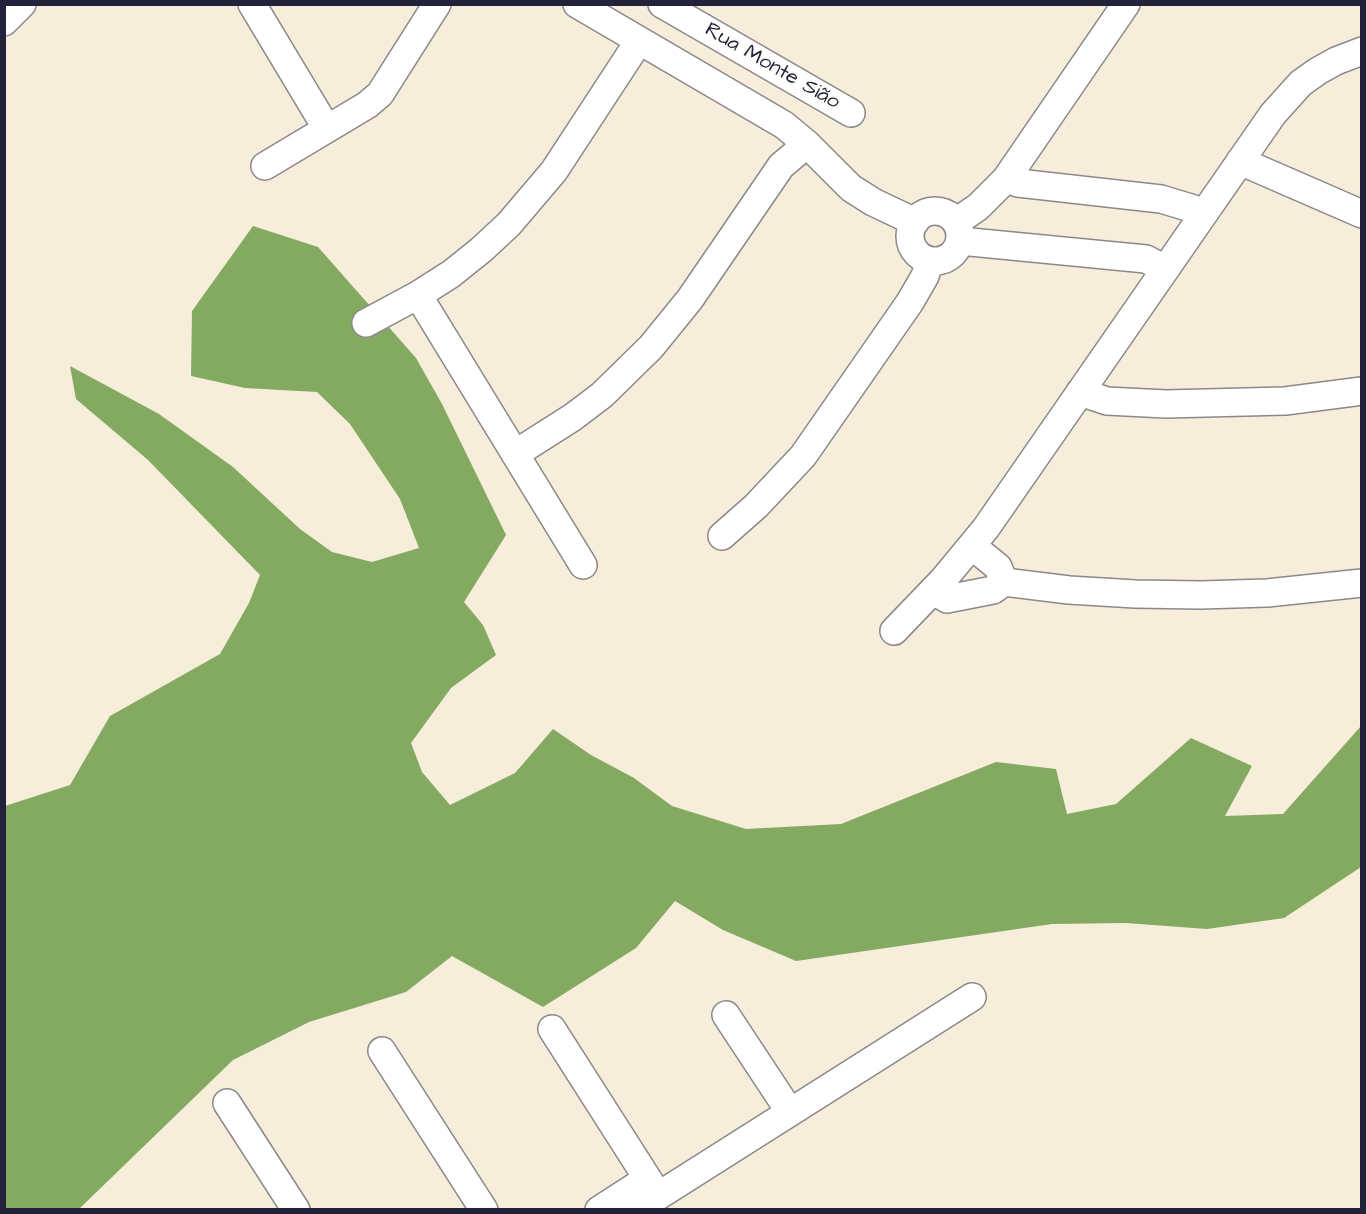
<!DOCTYPE html>
<meta charset="utf-8">
<style>
body{margin:0}
#map{position:relative;width:1366px;height:1214px;overflow:hidden;background:#f6edda;font-family:"Architects Daughter",sans-serif}
canvas{display:block}
.frame{position:absolute;inset:0;border:6px solid #22223b;pointer-events:none}
</style>
<div id="map">
<canvas width="1366" height="1214"></canvas>
<div class="frame"></div>
</div>
<script>
const context = document.querySelector('canvas').getContext('2d');
context.lineJoin = 'round';
function fill(path, color) { context.fillStyle = color; context.fill(path, 'evenodd'); }
const toPath = rows => new Path2D(rows.map(r => 'M' + r).join(''));
function strokePath(path, color, width, dash) { context.strokeStyle = color; context.lineWidth = width; context.lineCap = dash ? 'butt' : 'round'; context.setLineDash(dash || []); context.stroke(path); }
function label(font, color, halo, rows, align = 'center') {
  context.font = font + ' "Architects Daughter",sans-serif'; context.lineWidth = 4.5; context.setLineDash([]); context.textBaseline = 'middle'; context.strokeStyle = halo; context.fillStyle = color; for (const [text, x, y, turn = 0] of rows) {
    context.save(); context.translate(x, y); context.rotate((+turn || 0) * Math.PI / 180); context.textAlign = isNaN(turn) ? turn : align; if (halo) context.strokeText(text, 0, 0); context.fillText(text, 0, 0); context.restore();
  }
}
fill(toPath([
 [253,226,318,247,416,358,442,404,506,535,464,602,483,625,496,655,451,688,411,743,422,772,450,805,515,773,553,729,591,755,634,778,672,806,746,829,841,824,996,762,1056,769,1067,814,1116,804,1191,738,1252,766,1225,816,1283,814,1361,726,1361,867,1284,918,1207,929,1126,923,1052,924,796,961,723,930,675,901,636,948,543,1007,452,956,406,992,309,1022,233,1060,79,1209,5,1210,5,806,70,785,110,716,220,654,249,603,260,575,148,460,76,399,70,366,159,414,233,467,300,529,332,552,372,562,419,548,400,499,350,424,317,392,245,388,191,376,192,311]
]), '#83aa60');
const minor = toPath([
 [252,4,327,129],
 [577,4,784,125,807,144,851,188,873,202,915,222],
 [662,4,851,113],
 [4,22,22,4],
 [1240,161,1362,214],
 [265,166,367,105,380,94,437,4],
 [1006,179,1018,183,1161,199,1204,212],
 '910 236a25 25 0 1 1 50 0a25 25 0 1 1-50 0Z',
 [956,222,978,207,1006,179,1126,4],
 [960,241,1146,259,1165,269],
 [418,295,583,565],
 [366,323,418,295,451,274,481,250,509,224,554,171,639,41],
 [1080,392,1107,401,1166,404,1285,401,1362,391],
 [515,454,573,417,602,395,651,347,690,299,781,166,807,144],
 [722,536,756,506,803,456,910,302,925,276,930,261],
 [1004,582,1069,590,1135,594,1201,595,1267,593,1362,583],
 [934,591,947,599,993,590,1004,582,998,567,972,546],
 [894,631,943,580,986,528,1273,114,1301,83,1318,71,1336,61,1362,51],
 [726,1015,790,1112],
 [552,1029,658,1195],
 [382,1051,484,1210],
 [227,1103,296,1210],
 [599,1210,647,1179],
 [636,1210,972,997]
]);
strokePath(minor, '#8c888a', 30);
strokePath(minor, '#fff', 27);
label('21px', '#22223b', '#fdfcf7', [
 ["Rua Monte Sião",772,67,30]
]);
</script>
